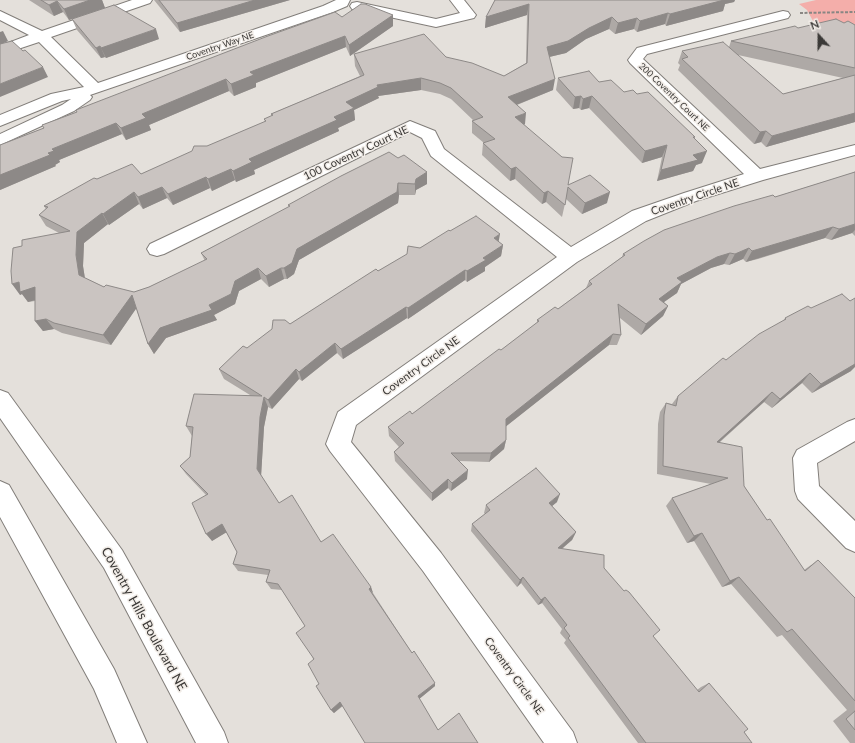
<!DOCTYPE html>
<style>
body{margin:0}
#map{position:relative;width:855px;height:743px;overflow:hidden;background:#e4e0db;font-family:Lato,sans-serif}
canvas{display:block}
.north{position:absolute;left:799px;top:16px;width:40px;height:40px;-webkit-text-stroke:3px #f2ede8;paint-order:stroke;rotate:339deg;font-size:11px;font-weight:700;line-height:16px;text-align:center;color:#3b3937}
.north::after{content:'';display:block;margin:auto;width:14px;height:18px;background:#3b3937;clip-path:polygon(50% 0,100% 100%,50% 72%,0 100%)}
</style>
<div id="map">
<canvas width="855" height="743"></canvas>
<div class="north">N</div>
</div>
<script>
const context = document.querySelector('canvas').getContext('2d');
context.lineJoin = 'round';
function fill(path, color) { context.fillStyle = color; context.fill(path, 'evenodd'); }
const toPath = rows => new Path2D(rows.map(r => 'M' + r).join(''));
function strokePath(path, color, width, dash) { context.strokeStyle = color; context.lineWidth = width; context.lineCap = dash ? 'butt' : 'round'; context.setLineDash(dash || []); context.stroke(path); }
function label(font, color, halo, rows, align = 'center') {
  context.font = font + ' Lato,sans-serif'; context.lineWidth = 3; context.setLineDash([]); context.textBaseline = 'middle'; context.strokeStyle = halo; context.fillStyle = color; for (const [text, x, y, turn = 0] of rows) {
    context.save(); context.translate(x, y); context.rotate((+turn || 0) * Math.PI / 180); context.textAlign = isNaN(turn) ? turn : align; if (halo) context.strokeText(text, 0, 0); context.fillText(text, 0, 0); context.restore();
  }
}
fill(toPath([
 [816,0,855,0,855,35,813,21,807,10,799,4]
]), '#f4aeaa');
const minor = toPath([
 [132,0,152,0,150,3,51,37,98,83,323,6,336,0,350,0,347,6,333,12,90,95,92,97,90,100,74,111,0,145,0,134,62,105,71,99,62,101,0,126,0,115,51,94,84,87,39,42,0,55,0,46,29,35,0,20,0,11,42,31,132,0],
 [450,0,464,0,476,15,474,18,436,27,357,10,352,9,350,6,352,3,357,2,436,19,460,13,450,0],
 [783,11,788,12,790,15,788,18,647,54,643,59,760,169,855,145,855,155,763,180,696,201,646,221,577,262,356,425,351,442,441,553,573,732,577,743,544,743,423,571,330,451,326,444,338,412,557,257,431,156,422,138,410,132,164,254,157,256,150,254,147,249,150,244,410,121,435,131,444,149,571,247,632,211,684,193,744,174,630,63,628,60,637,48,783,11],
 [0,390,8,393,122,550,224,732,228,743,196,743,104,568,0,418,0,390],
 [855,419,855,441,817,463,819,486,855,521,855,552,846,548,798,499,795,491,793,458,797,450,847,422,855,419],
 [0,481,9,485,114,669,147,743,117,743,94,689,0,517,0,481]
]);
strokePath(minor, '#827e7a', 2);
strokePath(toPath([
 [800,13,855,12]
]), '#898683', 2, [3, 1.5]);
fill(minor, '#fff');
fill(toPath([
 [29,0,102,0,105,8,69,20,63,12,54,16],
 [154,0,290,0,180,32],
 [495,0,735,0,734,2,725,4,723,11,666,26,665,24,637,32,634,29,615,34,609,29,586,39,566,53,549,57,553,90,517,105,525,124,524,125,568,185,607,203,582,214,566,199,562,217,546,202,542,204,515,179,510,181,482,155,483,143,484,143,472,133,472,121,474,121,451,99,440,94,421,90,378,96,379,98,354,110,355,120,338,128,339,131,254,170,255,174,236,182,235,180,212,191,210,188,173,205,167,198,143,209,139,204,109,225,108,224,84,243,83,266,85,278,104,287,134,292,149,287,205,261,201,253,289,207,288,205,398,158,427,172,427,184,416,190,415,195,399,195,398,203,299,260,294,274,287,279,284,279,269,287,261,279,239,291,235,304,214,315,217,320,166,338,154,354,148,344,136,308,111,345,62,333,54,329,43,331,35,321,35,301,28,302,22,294,20,295,22,246,59,233,46,226,39,215,46,209,44,206,97,179,141,174,265,122,264,119,272,116,271,114,360,76,355,66,354,54,446,57,504,76,526,63,527,15,485,28,486,17],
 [393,15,393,26,350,56,346,47,256,83,256,87,234,96,229,91,149,125,151,130,126,140,122,134,59,160,60,162,55,165,56,166,0,190,0,145,44,128,42,125,77,112,76,110,342,17],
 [72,19,159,39,106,58,105,57,101,58,77,30],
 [844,23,855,25,855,122,766,147,761,142,754,144,678,70,680,65,678,63,682,51,729,47,731,41,798,28],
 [738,55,843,78,783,94],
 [558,78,599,82,624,92,637,94,695,137,695,139,702,163,696,165,693,171,657,181,662,157,642,163,589,108,581,110,579,108,573,109,556,90],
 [855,172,855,236,852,233,831,240,825,238,758,259,746,262,743,259,729,265,724,264,711,268,681,284,677,293,664,302,668,306,663,316,641,335,620,318,621,335,617,345,609,345,506,426,506,440,504,449,489,462,459,461,467,479,451,491,448,488,432,501,395,461,394,452,399,447,389,436,388,427,412,414,501,350,537,323,537,320,558,309,586,288,589,281,622,257,623,254,775,197],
 [450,231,499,242,503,245,501,256,485,267,485,271,467,282,465,280,408,319,407,318,343,359,337,353,302,381,299,379,272,409,268,407,264,427,261,476,279,503,371,587,373,593,412,653,435,686,419,699,438,730,478,743,343,706,334,713,331,710,319,684,305,626,282,590,271,589,266,582,268,575,238,571,233,564,237,552,226,532,212,541,206,495,186,474,180,466,190,457,192,436,186,426,250,395,224,379,219,369,247,348,290,324,378,271],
 [785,318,851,371,812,393,802,383,772,408,764,402,719,443,744,486,767,520,804,570,818,560,855,598,855,743,850,743,833,721,847,710,782,635,777,637,731,584,722,587,694,541,687,543,666,506,672,498,711,484,657,474,658,424,660,412,666,403,672,404,678,396,783,321],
 [557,502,552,506,576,532,572,540,562,549,604,568,653,636,697,690,701,687,709,683,744,732,752,743,638,743,564,643,566,640,560,633,562,629,542,603,538,605,521,583,517,587,471,531,472,524,485,514,484,513,486,505]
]), '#aea9a6');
fill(toPath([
 [90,0,102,0,105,8,69,20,64,9],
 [255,0,290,0,180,32,177,23],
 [720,0,735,0,734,2,725,4,723,11,666,26,670,14],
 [57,1,63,12,54,16,49,5],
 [529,4,527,15,485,28,486,17],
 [668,13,665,24,637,32,640,21],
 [393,15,393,26,350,56,349,45],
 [612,17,609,29,586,39,566,53,545,58,547,47],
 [637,18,634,29,615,34,618,23],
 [156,29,159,39,106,58,101,48],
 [3,31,8,41,0,45,0,32],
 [345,36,346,47,256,83,256,87,234,96,231,84,250,72],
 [100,46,105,57,101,58,96,48],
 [43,67,48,77,0,97,0,84],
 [421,78,421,90,378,96,379,98,354,110,355,120,338,128,339,131,254,170,255,174,236,182,233,171,249,159,334,117,346,102,377,85],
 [226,79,229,91,149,125,151,130,126,140,121,128,142,114],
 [555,79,553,90,506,109,508,97],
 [581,96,579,108,573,109,575,97],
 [592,96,589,108,581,110,583,99],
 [526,113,525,124,514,129,515,117],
 [855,113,855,122,766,147,772,136],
 [116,123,122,134,59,160,60,162,55,165,56,166,0,190,0,175,52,149],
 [766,131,761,142,754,144,760,132],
 [667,145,662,157,642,163,645,151],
 [707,151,702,163,696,165,693,171,657,181,661,170,693,155],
 [516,167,515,179,510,181,511,169],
 [231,169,235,180,212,191,208,179],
 [427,172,427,184,416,190,415,195,415,184,416,179],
 [206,177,210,188,173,205,168,194],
 [398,183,399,195,398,203,299,260,294,274,287,279,284,268,297,249],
 [162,187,167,198,143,209,138,197],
 [548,191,546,202,542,204,544,193],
 [134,192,139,204,109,225,103,214],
 [610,192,607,203,582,214,585,203],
 [102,213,108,224,84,243,83,266,86,286,79,275,76,255,77,232],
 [855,224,855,230,852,233,831,240,839,229],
 [833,227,825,238,746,262,752,251],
 [500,234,498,245,494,238],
 [503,245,501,256,485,267,485,271,467,282,467,271,483,258],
 [749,248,743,259,729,265,735,254],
 [730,253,724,264,711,268,681,284,677,293,654,309,659,299,677,278,717,257],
 [258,268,261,279,239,291,235,304,214,315,217,320,166,338,154,354,148,344,160,328,209,305,235,281],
 [281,268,284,279,269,287,266,276],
 [465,270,465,280,408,319,408,308],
 [19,282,35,287,43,298,28,302,22,294,20,295,12,284],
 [132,295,138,306,111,345,103,335],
 [668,306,663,316,641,335,646,324],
 [406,307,407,318,343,359,341,349],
 [46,319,54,329,43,331,35,321],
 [613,334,609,345,504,428,506,419],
 [335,343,337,353,302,381,299,372],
 [855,360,855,367,851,371,812,393,821,384],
 [296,369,299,379,272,409,268,400],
 [810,373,802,383,772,408,780,399],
 [772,392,764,402,709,451,717,442],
 [264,397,268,407,264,427,261,477,257,469,260,417],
 [506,440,504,449,489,462,491,453],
 [468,470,467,479,451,491,452,483],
 [448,479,448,488,432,501,432,493],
 [560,494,557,502,546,511,549,503],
 [222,524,227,532,212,541,206,534],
 [576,532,572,540,554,555,558,548],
 [702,533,694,541,687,543,694,536],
 [523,577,521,583,517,587,520,580],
 [739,577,731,584,722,587,730,581],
 [371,587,373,593,369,589],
 [545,597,542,603,538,605,541,600],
 [435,683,435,686,418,700,418,696],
 [340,702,343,705,334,713,331,710]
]), '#8d8987');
const building = toPath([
 [41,0,90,0,64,9,57,1,49,5,41,0],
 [159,0,255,0,177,23,159,0],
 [495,0,724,0,670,14,668,13,640,21,637,18,618,23,612,17,589,28,568,41,547,47,555,79,508,97,526,113,515,117,562,157,573,158,568,185,590,175,610,192,585,203,568,187,565,205,548,191,544,193,516,167,511,169,483,143,495,139,472,121,483,117,451,88,440,83,421,78,377,85,378,87,346,102,354,108,334,117,337,120,249,159,252,162,233,171,231,169,208,179,206,177,168,194,162,187,138,197,134,192,103,214,102,213,77,232,76,255,79,275,104,287,106,285,134,292,149,287,207,259,201,253,290,206,288,205,341,176,389,152,398,158,404,155,427,172,416,179,415,184,398,183,397,192,297,249,292,263,284,268,281,268,266,276,258,268,235,281,231,294,209,305,212,310,160,328,148,344,132,295,103,335,54,323,46,319,35,321,35,287,20,292,19,282,12,284,11,271,13,248,22,246,22,240,70,231,39,215,48,207,44,206,94,178,97,179,132,164,141,174,192,151,194,146,207,146,266,121,264,119,273,115,271,114,364,75,354,54,424,34,446,57,472,63,504,76,527,63,529,4,486,17,495,0],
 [361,4,365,4,393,15,349,45,345,36,250,72,254,75,231,84,226,79,142,114,146,118,121,128,116,123,52,149,54,151,48,153,50,155,0,175,0,145,44,128,42,125,77,112,76,110,268,36,335,12,342,17,361,4],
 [114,5,156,29,101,48,100,46,96,48,72,19,114,5],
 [836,19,844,23,848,21,855,25,855,68,731,41,795,26,798,28,836,19],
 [12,41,23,51,25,50,43,67,0,84,0,44,12,41],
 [723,42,783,94,855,75,855,113,772,136,766,131,760,132,682,59,688,57,682,51,723,42],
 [589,71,599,82,611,80,624,92,633,90,637,94,648,92,695,137,693,137,707,151,693,155,698,160,661,170,667,145,645,151,592,96,583,99,581,96,575,97,558,78,589,71],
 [855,172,855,224,839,229,833,227,752,251,749,248,735,254,730,253,717,257,677,278,682,282,659,299,668,306,646,324,618,304,621,335,613,334,506,419,506,440,491,453,451,453,468,470,452,483,448,479,432,493,394,452,404,443,388,427,410,411,412,414,499,349,501,350,539,321,537,320,555,307,558,309,592,284,589,281,625,255,623,254,644,241,664,230,734,206,773,195,775,197,855,172],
 [476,216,500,234,494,238,503,245,483,258,486,260,467,271,465,270,408,308,406,307,341,349,335,343,299,372,296,369,268,400,264,397,260,417,257,469,279,503,292,495,321,542,333,534,371,587,369,589,412,653,414,651,435,683,418,696,438,730,459,713,478,743,365,743,340,702,331,710,316,686,319,684,308,664,314,659,296,633,305,626,278,584,266,582,270,570,233,564,237,552,222,524,206,534,192,503,208,494,180,466,190,457,193,427,186,426,194,394,262,396,219,369,243,346,247,348,272,329,273,320,285,320,290,324,376,269,378,271,407,254,408,246,420,248,449,230,450,231,476,216],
 [842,294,850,301,855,298,855,364,821,384,810,373,780,399,772,392,717,442,742,447,744,486,767,520,770,519,805,571,818,560,855,598,855,701,792,629,787,632,739,577,730,581,702,533,694,536,672,498,728,478,663,466,664,415,666,403,676,406,678,396,723,358,726,360,759,334,786,319,785,318,808,306,811,308,842,294],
 [536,468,560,494,549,503,576,532,558,548,604,555,604,568,624,591,626,590,629,592,660,630,653,636,699,692,709,683,748,729,744,732,752,743,646,743,568,638,570,636,564,628,567,625,545,597,541,600,523,577,520,580,472,524,490,510,486,505,536,468],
 [855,711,855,730,846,719,855,711]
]);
fill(building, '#cac4c1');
strokePath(building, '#8d8987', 1);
label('9px', '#3b3937', '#f2ede8', [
 ["Coventry Way NE",220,46,-19],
 ["200 Coventry Court NE",674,97,44]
]);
label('11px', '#3b3937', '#f2ede8', [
 ["100 Coventry Court NE",356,153,-25],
 ["Coventry Circle NE",695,197,-19],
 ["Coventry Circle NE",421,366,-36],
 ["Coventry Circle NE",514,676,54]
]);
label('13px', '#3b3937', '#f2ede8', [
 ["Coventry Hills Boulevard NE",144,619,61]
]);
</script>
